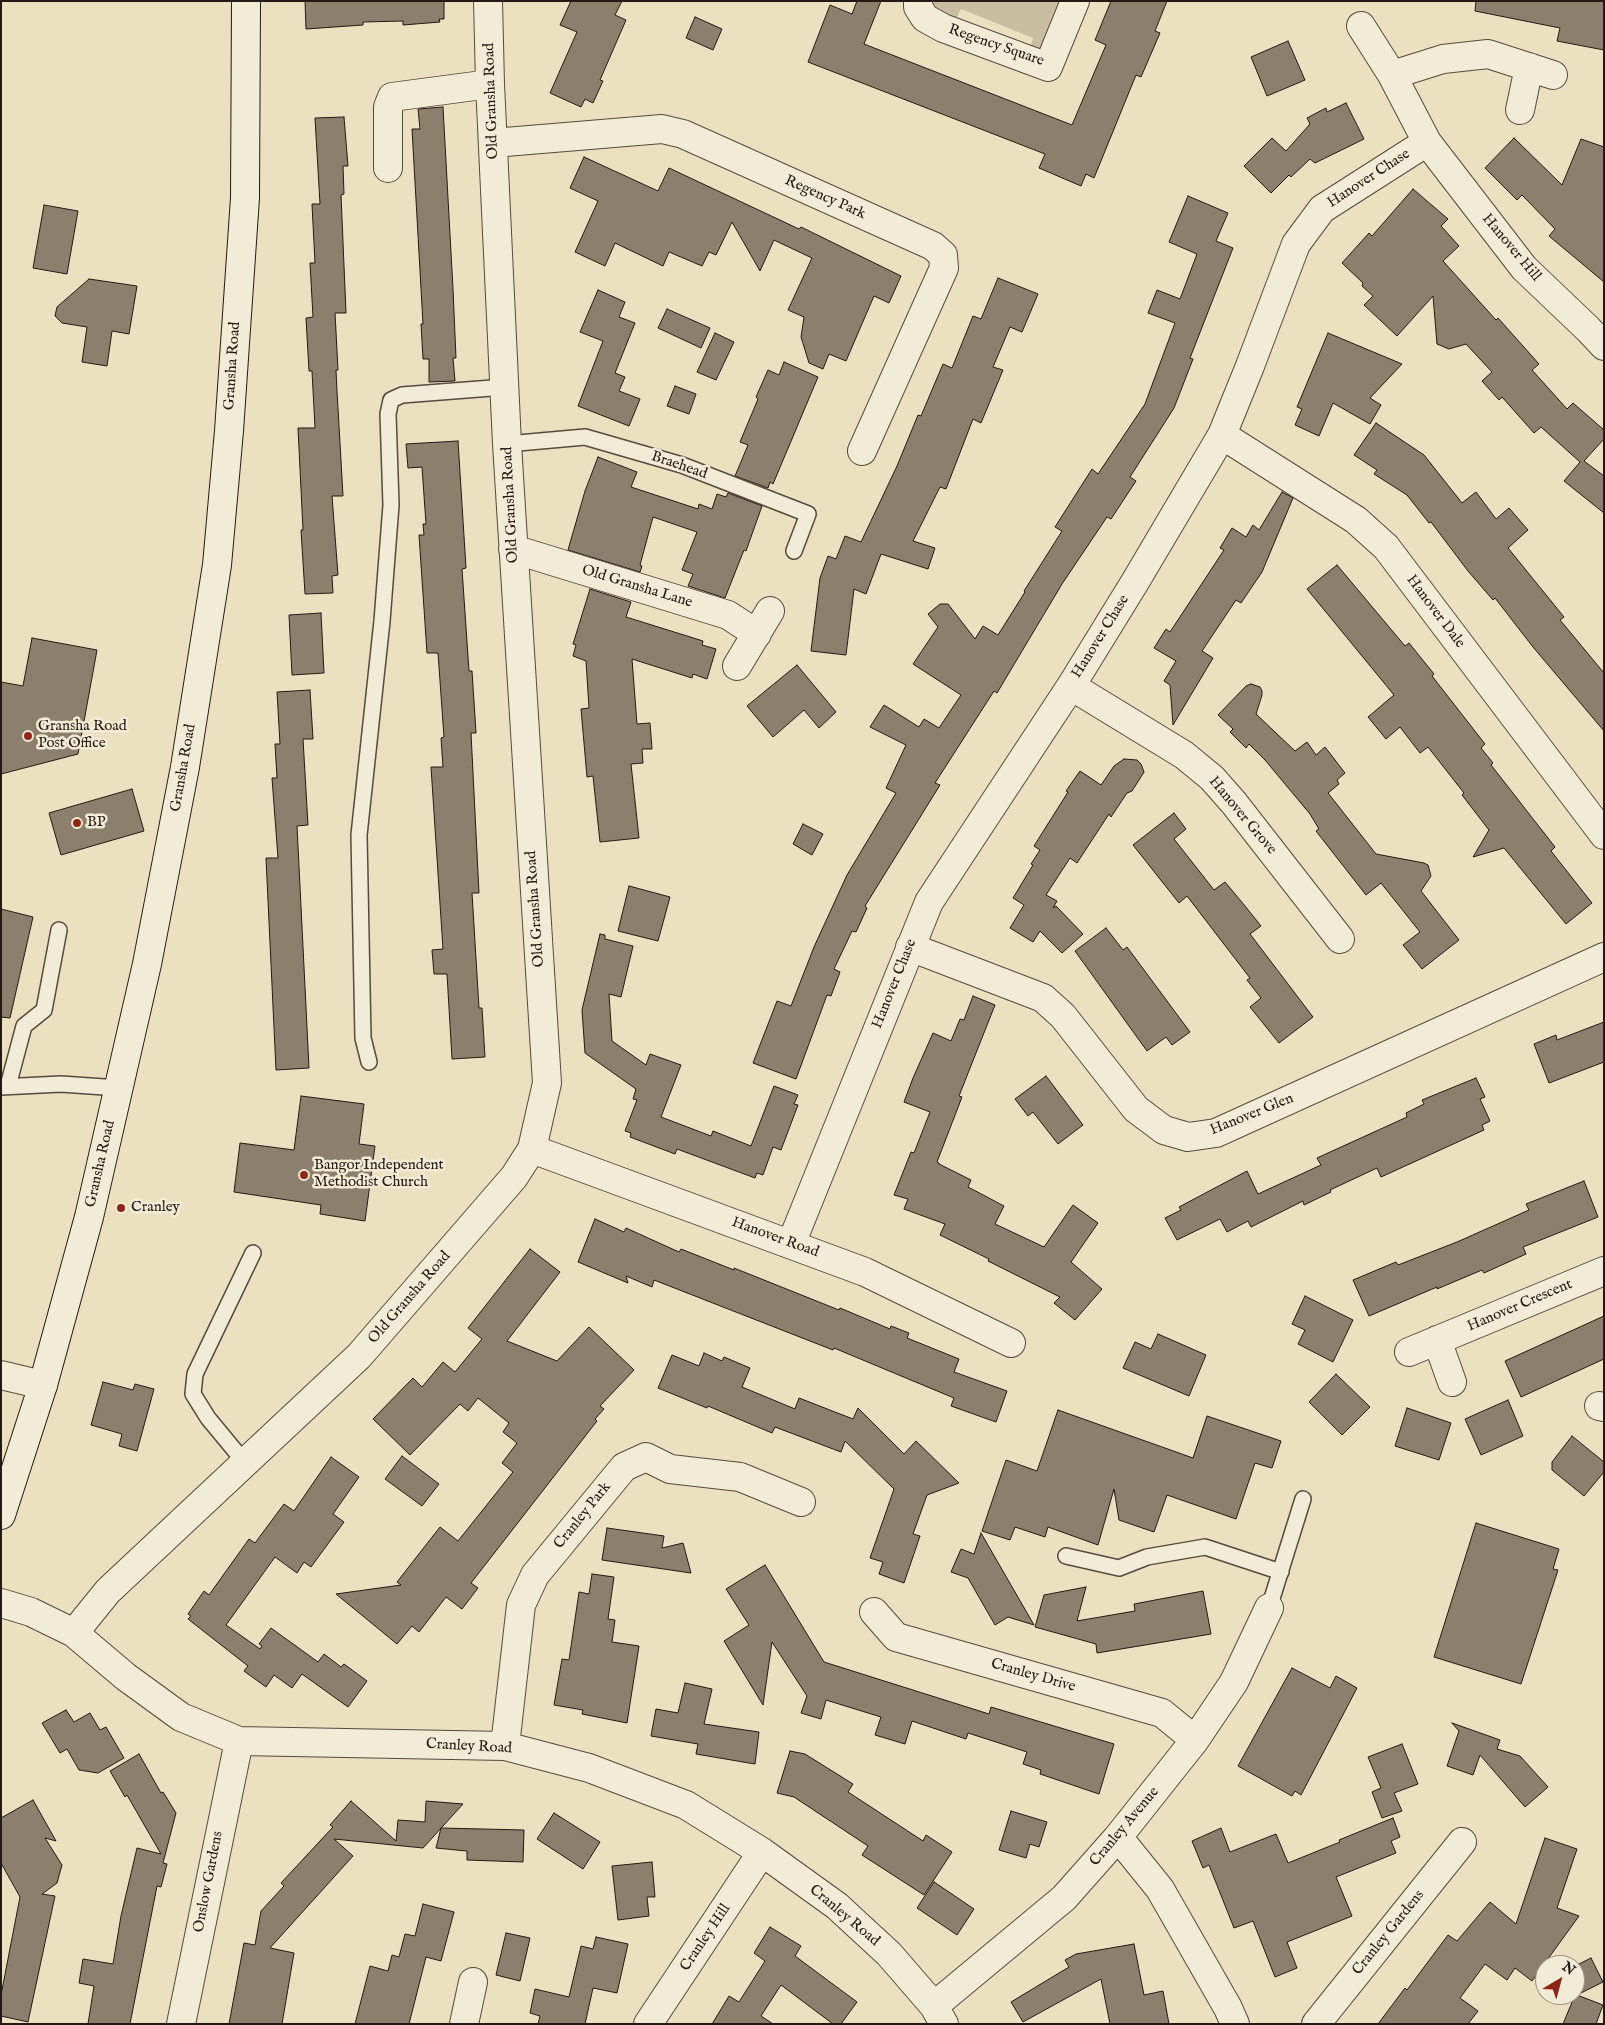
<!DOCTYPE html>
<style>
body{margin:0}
#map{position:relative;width:1605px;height:2025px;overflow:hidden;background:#ebe0bf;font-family:"IM FELL English",serif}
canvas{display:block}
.frame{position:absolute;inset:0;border:2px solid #251913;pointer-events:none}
.north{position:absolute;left:1535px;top:1955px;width:50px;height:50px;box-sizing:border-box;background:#f2ebd5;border:1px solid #a09787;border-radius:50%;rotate:37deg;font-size:14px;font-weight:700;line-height:20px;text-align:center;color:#251913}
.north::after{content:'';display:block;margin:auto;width:18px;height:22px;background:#8f2418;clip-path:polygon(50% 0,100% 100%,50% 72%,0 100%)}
</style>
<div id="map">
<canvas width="1605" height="2025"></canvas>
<div class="frame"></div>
<div class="north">N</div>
</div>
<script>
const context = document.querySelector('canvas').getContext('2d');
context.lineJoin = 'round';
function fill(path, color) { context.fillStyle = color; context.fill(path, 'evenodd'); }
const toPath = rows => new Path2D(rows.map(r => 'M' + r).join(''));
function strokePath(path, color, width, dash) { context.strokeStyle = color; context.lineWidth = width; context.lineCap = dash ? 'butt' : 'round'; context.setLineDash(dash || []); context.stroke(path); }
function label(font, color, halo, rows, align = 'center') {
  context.font = font + ' "IM FELL English",serif'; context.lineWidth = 5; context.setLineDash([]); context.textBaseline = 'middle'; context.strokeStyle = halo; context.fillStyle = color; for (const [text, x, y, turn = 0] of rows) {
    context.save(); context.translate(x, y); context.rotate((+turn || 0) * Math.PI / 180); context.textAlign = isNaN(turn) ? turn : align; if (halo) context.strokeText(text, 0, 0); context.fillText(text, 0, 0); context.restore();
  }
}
fill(toPath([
 [932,1,1061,1,1042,50,1031,46,1033,38,961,9,956,19,937,12,932,5]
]), '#c9bea2');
const building = toPath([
 [305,1,444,1,444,19,439,19,440,22,403,25,403,21,363,22,363,25,306,29,305,1],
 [571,1,622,1,615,15,626,20,600,80,603,81,593,103,585,99,581,107,550,93,577,32,560,25,571,1],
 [857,1,881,1,864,44,1072,125,1106,45,1095,40,1111,1,1167,1,1155,31,1160,33,1141,77,1136,75,1094,178,1086,174,1081,186,1039,168,1045,154,808,62,830,5,852,14,857,1],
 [1476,1,1604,1,1604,50,1557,41,1560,28,1475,11,1476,1],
 [695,17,722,29,713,50,686,38,695,17],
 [1288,41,1305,80,1267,96,1251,57,1288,41],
 [1346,103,1364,139,1315,163,1310,159,1291,177,1289,175,1271,193,1244,166,1272,138,1286,151,1310,124,1307,118,1326,108,1327,112,1346,103],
 [443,107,453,289,456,358,453,358,455,381,429,382,429,359,423,359,421,324,423,324,412,129,420,129,418,109,443,107],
 [344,117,348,166,343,166,344,194,341,195,346,313,335,313,338,370,336,370,337,391,343,496,332,496,338,575,332,576,333,593,305,594,301,530,303,530,298,428,315,428,312,371,309,371,306,318,313,317,310,263,315,263,312,204,320,204,315,118,344,117],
 [1514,138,1562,185,1581,139,1604,147,1604,282,1549,236,1555,229,1522,195,1517,200,1485,168,1514,138],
 [584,157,658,191,669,168,799,229,801,227,901,276,889,303,874,296,846,361,829,354,823,369,809,363,801,337,804,317,788,310,812,258,774,240,760,271,732,222,716,255,709,252,702,266,669,252,663,266,615,243,605,266,575,252,598,201,570,188,584,157],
 [1413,189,1448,219,1441,226,1459,246,1443,261,1496,320,1498,318,1539,364,1532,370,1567,409,1573,403,1604,430,1604,439,1584,461,1604,476,1604,513,1564,481,1580,462,1541,427,1534,433,1502,397,1499,400,1482,381,1492,372,1466,344,1449,349,1437,344,1433,296,1397,336,1364,305,1373,296,1362,286,1363,283,1342,263,1369,233,1372,236,1413,189],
 [1188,196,1228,213,1216,241,1233,248,1190,358,1193,359,1174,408,1130,477,1136,481,1111,519,1107,517,1062,584,997,693,994,691,935,783,940,785,865,906,867,908,856,932,852,931,834,969,840,972,831,996,827,995,796,1079,753,1063,777,1001,791,1006,814,947,847,875,896,793,886,788,906,745,870,727,884,705,919,727,924,719,939,728,961,695,913,664,938,627,928,614,940,604,948,604,975,639,983,626,998,635,1025,592,1024,591,1062,531,1055,527,1092,469,1098,474,1145,404,1175,323,1148,313,1157,290,1180,299,1197,254,1169,242,1188,196],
 [44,205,78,211,67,274,33,268,44,205],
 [998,278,1038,294,1022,332,1010,327,993,367,1003,370,981,423,973,419,946,489,940,487,913,541,935,548,928,569,881,554,866,594,854,589,846,655,811,651,820,578,828,556,836,559,845,536,861,542,897,466,918,415,921,416,943,364,952,368,973,316,981,319,998,278],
 [89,279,137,286,129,334,112,331,107,366,82,362,87,327,62,323,55,316,57,307,89,279],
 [598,290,625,302,619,317,635,323,615,373,625,377,619,391,640,399,629,426,578,406,603,341,580,332,598,290],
 [667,309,710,328,701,348,658,328,667,309],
 [715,333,734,342,716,380,697,372,715,333],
 [1328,333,1402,364,1370,398,1381,405,1370,424,1333,403,1319,436,1295,425,1302,409,1297,407,1328,333],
 [784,362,818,377,773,484,770,482,768,488,735,476,748,445,740,442,758,399,756,397,768,370,779,375,784,362],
 [675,386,696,394,689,414,667,406,675,386],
 [1376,423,1424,455,1462,503,1476,492,1496,519,1509,508,1528,530,1508,548,1564,617,1560,620,1604,673,1604,731,1533,647,1495,598,1493,600,1468,571,1431,522,1429,523,1407,495,1374,474,1377,470,1354,455,1376,423],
 [458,441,466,568,462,569,469,671,472,671,476,733,471,733,479,893,472,893,479,1008,482,1008,485,1057,452,1059,447,974,434,974,432,950,443,949,431,767,443,767,441,738,444,737,438,653,427,653,419,535,424,535,423,524,426,524,422,467,408,468,406,444,458,441],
 [598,457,637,472,631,487,698,509,699,504,712,509,717,494,726,497,728,493,762,506,746,551,744,550,725,598,688,586,693,574,682,570,697,532,653,517,640,565,642,566,640,572,568,550,585,491,598,457],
 [1282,492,1293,498,1262,572,1241,603,1236,600,1202,651,1213,658,1173,725,1170,685,1164,681,1176,661,1154,648,1166,629,1170,632,1224,550,1220,548,1232,528,1246,537,1253,525,1259,530,1282,492],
 [1337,565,1405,646,1409,643,1434,674,1432,676,1485,744,1481,748,1493,763,1491,765,1555,847,1551,851,1592,903,1566,924,1504,848,1473,857,1489,830,1462,795,1464,793,1428,747,1420,753,1400,727,1386,739,1368,717,1394,695,1307,589,1337,565],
 [590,589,631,602,626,617,703,641,702,645,716,649,707,679,693,674,692,678,632,659,637,724,650,723,652,749,642,749,643,763,631,764,639,838,600,842,593,776,587,777,581,709,589,708,586,661,573,656,576,645,573,644,590,589],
 [321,613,324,673,292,675,289,615,321,613],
 [32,638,97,650,78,754,1,774,1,682,23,686,32,638],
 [797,665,836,712,819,728,804,710,773,737,747,706,797,665],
 [1251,684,1260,687,1262,691,1262,695,1256,714,1295,751,1307,742,1316,755,1325,747,1345,773,1337,780,1339,784,1328,793,1376,854,1424,863,1428,865,1431,876,1421,891,1459,940,1422,969,1403,945,1420,932,1381,883,1366,895,1316,831,1319,829,1310,814,1265,760,1249,744,1246,748,1230,732,1233,729,1218,715,1246,686,1251,684],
 [310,690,313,739,303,739,308,825,297,826,309,1068,276,1070,266,858,278,858,272,778,277,778,275,744,280,744,277,692,310,690],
 [1124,759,1137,760,1141,764,1144,772,1132,791,1127,793,1111,817,1109,814,1077,863,1070,858,1046,895,1057,901,1053,908,1056,906,1083,934,1062,953,1040,931,1033,942,1010,928,1024,905,1013,898,1033,865,1031,864,1040,850,1034,846,1068,792,1066,791,1080,771,1101,785,1114,766,1124,759],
 [132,789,144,831,61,855,49,813,132,789],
 [1174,813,1186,829,1174,839,1214,890,1225,882,1245,906,1261,926,1250,934,1313,1017,1279,1043,1250,1007,1261,998,1247,980,1250,978,1187,896,1179,903,1133,845,1174,813],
 [803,824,823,834,812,855,793,844,803,824],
 [629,886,670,897,658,941,618,931,629,886],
 [1,909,33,917,10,1018,1,1017,1,909],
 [1106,928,1123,950,1127,947,1190,1032,1172,1045,1166,1037,1147,1051,1075,951,1106,928],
 [600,934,605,935,605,939,633,946,621,997,609,994,612,1041,646,1065,650,1054,681,1065,661,1117,711,1136,713,1131,751,1146,774,1086,798,1095,794,1104,798,1105,781,1150,773,1147,763,1175,757,1173,755,1178,677,1149,675,1154,630,1137,631,1133,625,1131,637,1100,633,1099,636,1089,585,1053,582,1010,600,934],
 [973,996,995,1005,959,1096,962,1097,937,1162,939,1163,939,1164,971,1180,968,1187,1004,1206,995,1224,1044,1247,1073,1205,1098,1223,1071,1262,1102,1289,1075,1320,1054,1303,1060,1297,988,1261,989,1259,940,1235,945,1224,904,1209,908,1199,894,1195,911,1152,914,1153,930,1112,904,1102,913,1078,933,1033,951,1041,960,1019,964,1020,973,996],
 [1604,1022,1604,1062,1549,1083,1534,1044,1556,1035,1557,1040,1604,1022],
 [1046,1076,1083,1125,1058,1144,1033,1112,1028,1116,1015,1099,1046,1076],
 [1476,1078,1485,1097,1480,1099,1490,1121,1482,1125,1484,1130,1381,1177,1377,1168,1330,1190,1331,1192,1304,1205,1303,1201,1251,1227,1248,1221,1227,1232,1220,1219,1177,1240,1165,1218,1181,1210,1179,1207,1247,1171,1258,1194,1321,1165,1317,1158,1407,1117,1406,1113,1424,1104,1422,1100,1476,1078],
 [301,1096,364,1104,359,1144,375,1146,365,1221,320,1214,321,1205,234,1192,240,1143,294,1150,301,1096],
 [1584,1181,1598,1217,1523,1247,1526,1254,1484,1273,1482,1270,1437,1289,1437,1287,1369,1316,1353,1280,1396,1262,1398,1265,1457,1242,1529,1210,1526,1204,1584,1181],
 [595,1219,624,1232,626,1228,679,1252,681,1249,734,1270,734,1268,839,1310,840,1308,890,1329,891,1326,909,1333,907,1338,959,1359,954,1372,1007,1391,996,1422,951,1406,954,1398,834,1348,833,1350,654,1280,652,1287,626,1276,628,1283,578,1262,595,1219],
 [530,1249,560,1272,507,1341,557,1361,589,1327,634,1370,600,1406,604,1409,595,1419,597,1421,471,1583,478,1588,462,1609,446,1597,419,1632,412,1626,397,1644,336,1594,401,1585,397,1582,440,1527,458,1541,513,1472,502,1463,517,1443,503,1432,509,1423,478,1398,468,1411,460,1404,410,1455,373,1419,413,1378,422,1387,443,1362,455,1372,482,1339,468,1328,530,1249],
 [1305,1296,1353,1320,1333,1362,1298,1344,1305,1330,1292,1324,1305,1296],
 [1604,1316,1604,1359,1521,1397,1505,1361,1604,1316],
 [1158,1334,1206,1355,1189,1396,1123,1368,1135,1342,1151,1349,1158,1334],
 [704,1353,722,1361,724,1357,750,1368,742,1387,795,1409,799,1398,853,1419,858,1408,904,1454,916,1441,959,1483,927,1495,913,1534,920,1536,904,1583,879,1574,883,1562,870,1558,894,1489,845,1441,841,1452,775,1427,772,1433,708,1406,707,1408,658,1388,672,1355,699,1366,704,1353],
 [1336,1374,1370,1407,1342,1435,1309,1402,1336,1374],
 [103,1382,133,1390,135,1384,154,1389,137,1451,119,1446,122,1434,91,1425,103,1382],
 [1508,1400,1523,1436,1481,1455,1465,1419,1508,1400],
 [1407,1408,1451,1423,1439,1460,1395,1446,1407,1408],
 [1058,1410,1193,1458,1207,1416,1281,1441,1272,1468,1255,1463,1236,1519,1167,1495,1154,1532,1119,1520,1114,1489,1098,1545,1048,1527,1045,1537,1015,1527,1010,1540,982,1531,1006,1460,1037,1471,1058,1410],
 [1572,1436,1604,1462,1604,1472,1584,1496,1552,1470,1552,1462,1572,1436],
 [402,1456,439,1484,422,1506,385,1479,402,1456],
 [331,1457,359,1477,333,1514,344,1522,311,1567,304,1562,297,1573,275,1557,226,1625,260,1649,262,1646,259,1644,271,1628,318,1662,324,1654,341,1667,344,1664,367,1681,348,1707,302,1674,292,1688,274,1675,266,1687,244,1671,248,1666,188,1619,191,1616,188,1614,204,1591,209,1595,249,1539,255,1543,284,1504,294,1511,331,1457],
 [1476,1523,1559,1549,1553,1569,1558,1570,1521,1684,1434,1657,1476,1523],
 [607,1528,664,1536,662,1548,683,1543,691,1573,602,1560,607,1528],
 [981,1533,1034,1625,1008,1617,995,1625,968,1578,951,1572,961,1549,974,1554,981,1533],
 [765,1565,824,1662,989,1714,991,1707,1114,1744,1099,1794,1040,1774,1041,1770,1023,1764,1027,1752,968,1733,966,1739,912,1721,905,1744,875,1735,881,1717,826,1700,821,1719,801,1713,807,1696,772,1642,763,1705,724,1641,749,1625,726,1589,765,1565],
 [592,1574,614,1577,608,1619,615,1620,612,1642,639,1646,627,1723,582,1714,583,1710,554,1705,562,1659,569,1660,579,1592,589,1594,592,1574],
 [1086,1587,1077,1621,1135,1611,1134,1604,1203,1591,1211,1634,1097,1653,1096,1644,1035,1627,1044,1595,1086,1587],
 [1292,1668,1330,1688,1336,1676,1357,1688,1301,1795,1295,1791,1292,1796,1238,1766,1292,1668],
 [685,1683,712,1689,704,1724,759,1732,755,1764,696,1754,698,1744,651,1736,656,1709,678,1713,685,1683],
 [66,1710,74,1722,90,1713,100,1730,106,1727,124,1758,98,1773,79,1770,67,1749,60,1753,42,1723,66,1710],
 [1452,1723,1500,1740,1497,1749,1520,1756,1548,1787,1525,1807,1480,1755,1473,1775,1447,1766,1459,1731,1452,1723],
 [1402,1744,1418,1784,1394,1793,1402,1811,1382,1818,1372,1792,1381,1788,1368,1757,1402,1744],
 [790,1751,805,1754,853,1784,848,1792,923,1841,926,1835,952,1852,924,1895,862,1855,868,1846,794,1797,777,1793,790,1751],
 [139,1754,161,1793,163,1792,176,1813,163,1863,167,1864,161,1887,157,1886,130,2024,88,2024,94,1986,79,1983,83,1959,113,1964,121,1916,137,1848,161,1854,127,1795,125,1797,110,1771,139,1754],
 [33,1800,56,1841,45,1838,62,1865,57,1883,42,1894,55,1896,28,2022,1,2016,1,1995,20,1897,1,1863,1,1818,33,1800],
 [351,1801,396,1841,398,1820,425,1822,426,1801,463,1804,423,1848,334,1839,353,1856,270,1948,294,1953,282,2024,229,2024,244,1943,255,1945,261,1911,284,1886,281,1883,333,1827,330,1825,351,1801],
 [1011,1811,1047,1822,1039,1847,1030,1844,1026,1858,999,1850,1011,1811],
 [554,1813,600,1842,583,1869,537,1839,554,1813],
 [1393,1818,1400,1837,1391,1841,1396,1853,1336,1877,1352,1916,1287,1942,1297,1968,1275,1977,1253,1921,1234,1928,1209,1865,1203,1868,1192,1841,1221,1828,1230,1852,1276,1834,1288,1863,1340,1842,1339,1840,1393,1818],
 [441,1828,524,1830,523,1862,467,1860,467,1851,436,1848,441,1828],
 [1545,1838,1577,1849,1557,1908,1579,1916,1532,1981,1515,1968,1507,1980,1485,1964,1460,1998,1478,2011,1468,2024,1378,2024,1405,1988,1407,1990,1448,1935,1457,1941,1490,1902,1516,1924,1545,1838],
 [652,1862,655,1897,647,1897,649,1916,618,1920,612,1866,652,1862],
 [934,1882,974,1909,957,1935,917,1908,934,1882],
 [423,1904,454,1912,441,1961,426,1957,409,2024,355,2024,370,1966,388,1971,392,1955,399,1957,405,1934,415,1936,423,1904],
 [770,1927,801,1946,795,1956,857,2002,841,2024,833,2024,781,1985,761,2016,773,2024,712,2024,729,1996,739,2002,765,1961,754,1953,770,1927],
 [506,1933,530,1938,520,1981,496,1975,506,1933],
 [596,1937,628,1944,617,1993,593,1988,585,2024,538,2024,540,2016,530,2013,535,1989,569,1997,581,1946,593,1949,596,1937],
 [1134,1944,1144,1995,1163,1991,1169,2024,1110,2024,1101,1979,1023,2022,1011,2002,1069,1967,1065,1960,1076,1954,1134,1944],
 [1591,1958,1603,1982,1577,1995,1603,2005,1596,2024,1563,2024,1575,1995,1575,1966,1591,1958]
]);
fill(building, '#8c806c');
strokePath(building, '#251913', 1);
const lane = toPath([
 [507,444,585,437,682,465,808,514,794,551],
 [369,1062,363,1038,359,835,382,621,391,505,388,414,391,400,402,395,505,387],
 [8,1086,24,1026,44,1010,59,930],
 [1,1087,61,1084,119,1088],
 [246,1464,208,1418,193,1394,195,1374,253,1253],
 [1066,1556,1119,1568,1147,1557,1205,1547,1281,1572],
 [1269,1608,1303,1499]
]);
const street = toPath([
 [918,1,918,7,925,18,943,28,1048,67,1075,1],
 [1361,26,1392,75],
 [1553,75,1488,54,1443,59,1392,75,1427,142,1524,268,1588,329,1604,346],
 [1520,110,1529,67],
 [493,143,662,129,683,134,933,246,943,255,944,268,862,451],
 [388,168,388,107,392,97,490,84],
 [1222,435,1356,520,1386,547,1604,835],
 [513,549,728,615,757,634],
 [737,666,770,611],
 [1071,686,1184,755,1212,778,1234,803,1340,939],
 [910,947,1043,998,1063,1016,1136,1109,1164,1130,1188,1137,1216,1133,1604,957],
 [532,1149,865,1272,1011,1343],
 [791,1244,929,902,1071,686,1135,582,1222,435,1250,366,1296,244,1322,209,1427,142],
 [1437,1340,1452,1382],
 [1409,1352,1604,1271],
 [1,1375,43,1385],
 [1599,1406,1604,1407],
 [1,1603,31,1612,74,1633,126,1677,181,1717,239,1741,505,1746,589,1768,686,1805,762,1852,837,1906,889,1954,934,2006,944,2024],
 [874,1612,896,1637,1162,1713,1195,1740],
 [74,1633,108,1591,359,1356,514,1177,532,1149,547,1083,507,444,490,84,488,1],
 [505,1746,521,1605,535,1575,624,1467,646,1457,670,1469,740,1477,801,1502],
 [1118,1837,1160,1889,1228,2008,1235,2024],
 [934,2006,1064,1898,1118,1837,1195,1740,1234,1682,1269,1608],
 [181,2024,239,1741],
 [464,2024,473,1982],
 [648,2024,762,1852],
 [1316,2024,1462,1842]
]);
const secondary = toPath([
 [1,1515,43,1385,89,1217,147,964,185,767,217,565,229,431,245,198,246,1]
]);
strokePath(lane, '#564b3e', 18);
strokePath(street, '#564b3e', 30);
strokePath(secondary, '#251913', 30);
strokePath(lane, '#f2ebd5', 15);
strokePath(street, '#f2ebd5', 28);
strokePath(secondary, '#f2ebd5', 28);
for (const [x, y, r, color] of [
 [28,736,5,"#8f2418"],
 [77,823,5,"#8f2418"],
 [304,1175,5,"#8f2418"],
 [121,1208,5,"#8f2418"]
]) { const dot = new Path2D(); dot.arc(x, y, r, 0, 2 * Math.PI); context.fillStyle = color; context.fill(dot); strokePath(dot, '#f2ebd5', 2); }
label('15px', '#251913', '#f2ebd5', [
 ["Regency Square",996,46,19],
 ["Old Gransha Road",492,101,-92],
 ["Hanover Chase",1369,179,-33],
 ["Regency Park",825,198,24],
 ["Hanover Hill",1511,248,50],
 ["Gransha Road",233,366,-86],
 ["Braehead",679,466,19],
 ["Old Gransha Road",511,505,-93],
 ["Old Gransha Lane",637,587,17],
 ["Hanover Dale",1435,612,53],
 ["Hanover Chase",1101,637,-58],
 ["Gransha Road",184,768,-80],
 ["Hanover Grove",1242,816,50],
 ["Old Gransha Road",536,909,-94],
 ["Hanover Chase",895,984,-68],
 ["Hanover Glen",1252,1115,-22],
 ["Gransha Road",101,1164,-77],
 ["Hanover Road",775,1238,20],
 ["Old Gransha Road",410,1298,-49],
 ["Hanover Crescent",1520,1306,-23],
 ["Cranley Park",583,1516,-51],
 ["Cranley Drive",1033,1676,16],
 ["Cranley Road",469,1747,3],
 ["Cranley Avenue",1125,1827,-50],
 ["Onslow Gardens",209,1882,-79],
 ["Cranley Road",844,1916,40],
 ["Cranley Gardens",1389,1933,-51],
 ["Cranley Hill",706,1938,-56]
]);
label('15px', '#251913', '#f2ebd5', [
 ["Gransha Road",38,727],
 ["Post Office",38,744],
 ["BP",87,823],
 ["Bangor Independent",314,1166],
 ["Methodist Church",314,1183],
 ["Cranley",131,1208]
], 'left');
</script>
